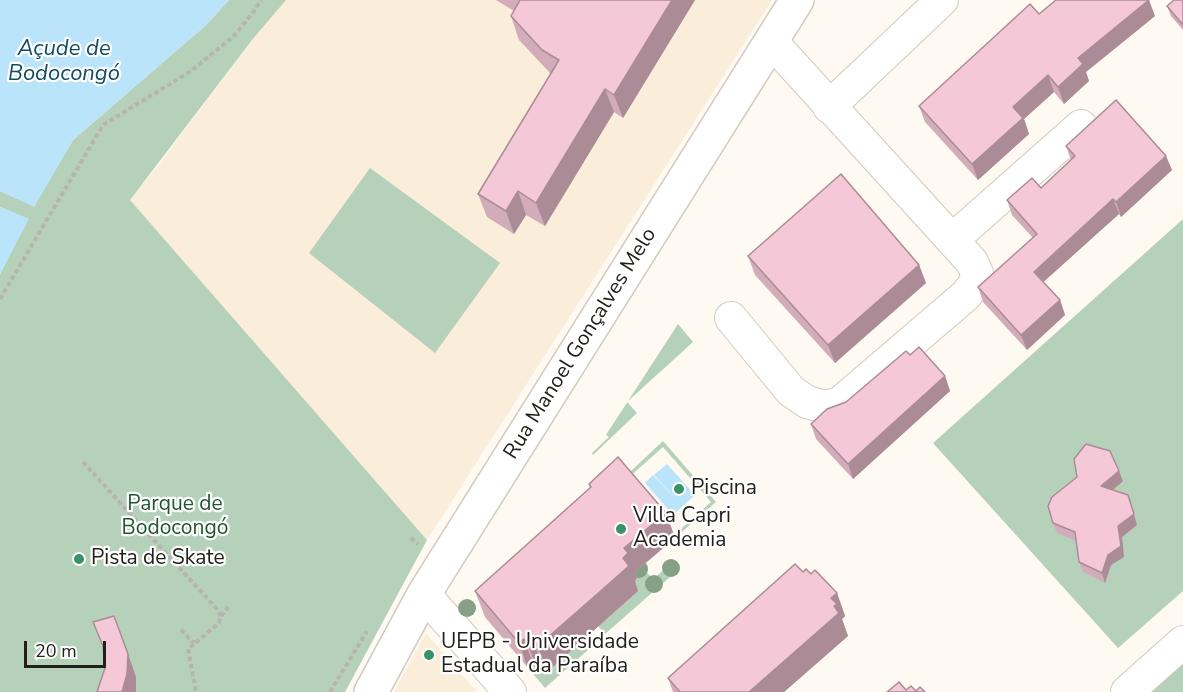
<!DOCTYPE html>
<meta charset="utf-8">
<style>
body{margin:0}
#map{position:relative;width:1183px;height:692px;overflow:hidden;background:#fef9f1;font-family:"Nunito Sans",sans-serif}
canvas{display:block}
.scale{position:absolute;left:24px;top:641px;width:82px;height:27px;box-sizing:border-box;border:3px solid #23201c;border-top:0;padding-left:8px;font-size:18px;line-height:21px;white-space:nowrap;color:#23201c;-webkit-text-stroke:4px #fff;paint-order:stroke}
</style>
<div id="map">
<canvas width="1183" height="692"></canvas>
<div class="scale">20 m</div>
</div>
<script>
const context = document.querySelector('canvas').getContext('2d');
context.lineJoin = 'round';
function fill(path, color) { context.fillStyle = color; context.fill(path, 'evenodd'); }
const toPath = rows => new Path2D(rows.map(r => 'M' + r).join(''));
function strokePath(path, color, width, dash) { context.strokeStyle = color; context.lineWidth = width; context.lineCap = dash ? 'butt' : 'round'; context.setLineDash(dash || []); context.stroke(path); }
function label(font, color, halo, rows, align = 'center') {
  context.font = font + ' "Nunito Sans",sans-serif'; context.lineWidth = 4.5; context.setLineDash([]); context.textBaseline = 'middle'; context.strokeStyle = halo; context.fillStyle = color; for (const [text, x, y, turn = 0] of rows) {
    context.save(); context.translate(x, y); context.rotate((+turn || 0) * Math.PI / 180); context.textAlign = isNaN(turn) ? turn : align; if (halo) context.strokeText(text, 0, 0); context.fillText(text, 0, 0); context.restore();
  }
}
fill(toPath([
 [286,0,772,0,427,540,129,200,153,172,252,40],
 [426,633,477,692,394,692]
]), '#faedda');
fill(toPath([
 [229,0,286,0,252,40,130,200,427,540,345,692,0,692,0,274,28,219,0,207,0,191,34,206,73,140,206,25],
 [370,168,500,263,435,353,309,253],
 [1183,219,1183,591,1118,648,933,443],
 [678,324,693,342,627,402,637,413,593,455,592,453,609,437,606,435],
 [663,441,716,502,675,538,673,536,711,502,663,447,628,478,616,485],
 [605,527,653,579,672,563,678,570,605,634,598,626],
 [589,633,597,642,545,688,528,668,533,664,537,669,542,665,548,671],
 [1183,653,1183,692,1140,692]
]), '#b6d1ba');
fill(toPath([
 [0,0,229,0,206,25,73,140,34,207,0,191],
 [0,207,29,219,0,274],
 [667,464,695,495,673,515,645,483,653,475,677,501,654,475]
]), '#b9e4f9');
const minor = toPath([
 [829,107,942,0],
 [952,240,1081,126],
 [731,318,791,391,807,402,825,407,840,403,965,296,975,284,977,273,972,262,771,41],
 [424,594,510,692],
 [1127,692,1183,642]
]);
const tertiary = toPath([
 [371,692,424,594,797,0]
]);
strokePath(minor, '#d2cabe', 34);
strokePath(tertiary, '#d2cabe', 36);
strokePath(toPath([
 [0,299,103,125,191,71,234,36,254,11,261,0],
 [83,462,217,609,221,616,219,623,188,649,196,692],
 [411,538,418,544],
 [221,616,229,606],
 [181,630,194,643],
 [330,692,367,631]
]), '#b8b3ad', 4, [4.5, 3]);
strokePath(minor, '#fff', 32);
strokePath(tertiary, '#fff', 33);
context.fillStyle = '#869f87';
for (const [x, y] of [
 [671,568],
 [639,569],
 [654,584],
 [467,608]
]) { context.beginPath(); context.arc(x, y, 9, 0, 2 * Math.PI); context.fill(); }
fill(toPath([
 [496,0,695,0,623,118,614,112,545,226,526,215,514,234,487,217,478,194,551,74,519,40,511,16,514,11],
 [1183,0,1183,30,1171,16,1167,6],
 [1039,14,1155,16,1086,72,1089,81,1064,104,1054,92,1024,119,1029,134,978,180,925,122,919,106],
 [1066,146,1166,156,1172,170,1121,217,1119,214,1043,282,1060,300,1065,315,1027,350,983,302,978,287,1033,238,1012,215,1007,200,1041,188,1071,160],
 [748,256,919,265,926,283,835,363,755,275],
 [910,355,945,376,950,391,853,479,816,439,811,424,846,402],
 [1077,477,1123,481,1112,490,1132,505,1137,525,1122,537,1124,557,1111,565,1105,583,1083,572,1079,562,1076,541,1057,533,1053,523],
 [589,484,666,513,675,538,635,572,637,578,635,581,638,591,547,672,542,665,537,669,533,664,528,668,485,617,475,591,590,488],
 [811,574,837,593,845,616,842,619,848,636,784,692,673,692,668,678]
]), '#d2acb8');
fill(toPath([
 [672,0,695,0,623,118,614,95],
 [1149,0,1155,16,1086,72,1089,81,1064,104,1058,87,1078,58],
 [1048,75,1054,92,1024,119,1029,134,978,180,972,164,1013,107],
 [605,89,614,112,545,226,536,203],
 [1166,156,1172,170,1121,217,1116,202],
 [518,191,526,215,514,234,506,211],
 [1113,199,1119,214,1039,286,1034,272],
 [919,265,926,283,835,363,828,345],
 [1060,300,1065,315,1027,350,1021,335],
 [945,376,950,391,853,479,848,464],
 [1119,471,1123,481,1105,497,1101,486],
 [1128,495,1137,525,1122,537,1124,557,1111,565,1105,583,1102,573,1118,526],
 [666,513,675,538,635,572,637,578,635,581,638,591,547,672,538,646,623,558,624,548],
 [837,593,845,616,842,619,848,636,784,692,749,692,831,598],
 [524,639,533,664,528,668,519,643],
 [533,640,542,665,537,669,528,644],
 [128,654,136,677,136,692,122,692]
]), '#ab8c96');
const building = toPath([
 [520,0,672,0,614,95,605,89,536,203,518,191,506,211,478,194,559,60,542,50,511,16,520,0],
 [1056,0,1149,0,1078,58,1083,64,1058,87,1048,75,1013,107,1023,118,972,164,919,106,1030,4,1039,14,1056,0],
 [1174,0,1183,0,1183,25,1167,6,1174,0],
 [1116,100,1166,156,1116,202,1113,199,1034,272,1060,300,1021,335,978,287,1037,234,1007,200,1032,178,1041,188,1075,156,1066,146,1116,100],
 [841,174,919,265,828,345,748,256,841,174],
 [919,347,945,376,848,464,811,424,827,409,846,402,906,351,910,355,919,347],
 [1086,444,1110,451,1119,471,1101,486,1128,495,1134,514,1118,526,1121,546,1108,555,1102,573,1079,562,1075,532,1053,523,1048,506,1052,497,1077,477,1074,459,1086,444],
 [618,457,666,513,624,548,628,553,623,558,629,566,595,596,538,646,533,640,528,644,524,639,519,643,475,591,591,487,589,484,618,457],
 [795,564,803,572,806,569,811,574,815,570,837,593,831,598,837,604,834,606,839,613,749,692,680,692,668,678,795,564],
 [114,616,128,654,127,674,122,692,97,692,105,668,103,646,93,622,114,616],
 [899,682,906,690,911,686,916,691,920,687,925,692,887,692,899,682]
]);
fill(building, '#f4c8d6');
strokePath(building, '#ab8c96', 1.5);
for (const [x, y, r, color] of [
 [679,489,6,"#389167"],
 [621,529,6,"#389167"],
 [79,559,6,"#389167"],
 [429,655,6,"#389167"]
]) { const dot = new Path2D(); dot.arc(x, y, r, 0, 2 * Math.PI); context.fillStyle = color; context.fill(dot); strokePath(dot, '#fff', 2); }
label('21px', '#23201c', '#fff', [
 ["Rua Manoel Gonçalves Melo",581,344,-58]
]);
label('21px', '#23201c', '#fff', [
 ["Piscina",691,489],
 ["Villa Capri",633,517],
 ["Academia",633,541],
 ["Pista de Skate",91,559],
 ["UEPB - Universidade",441,643],
 ["Estadual da Paraíba",441,667]
], 'left');
label('21px', '#235630', '#fff', [
 ["Parque de",175,505],
 ["Bodocongó",175,529]
]);
label('italic 22px', '#154b61', '#fff', [
 ["Açude de",64,50],
 ["Bodocongó",64,75]
]);
</script>
